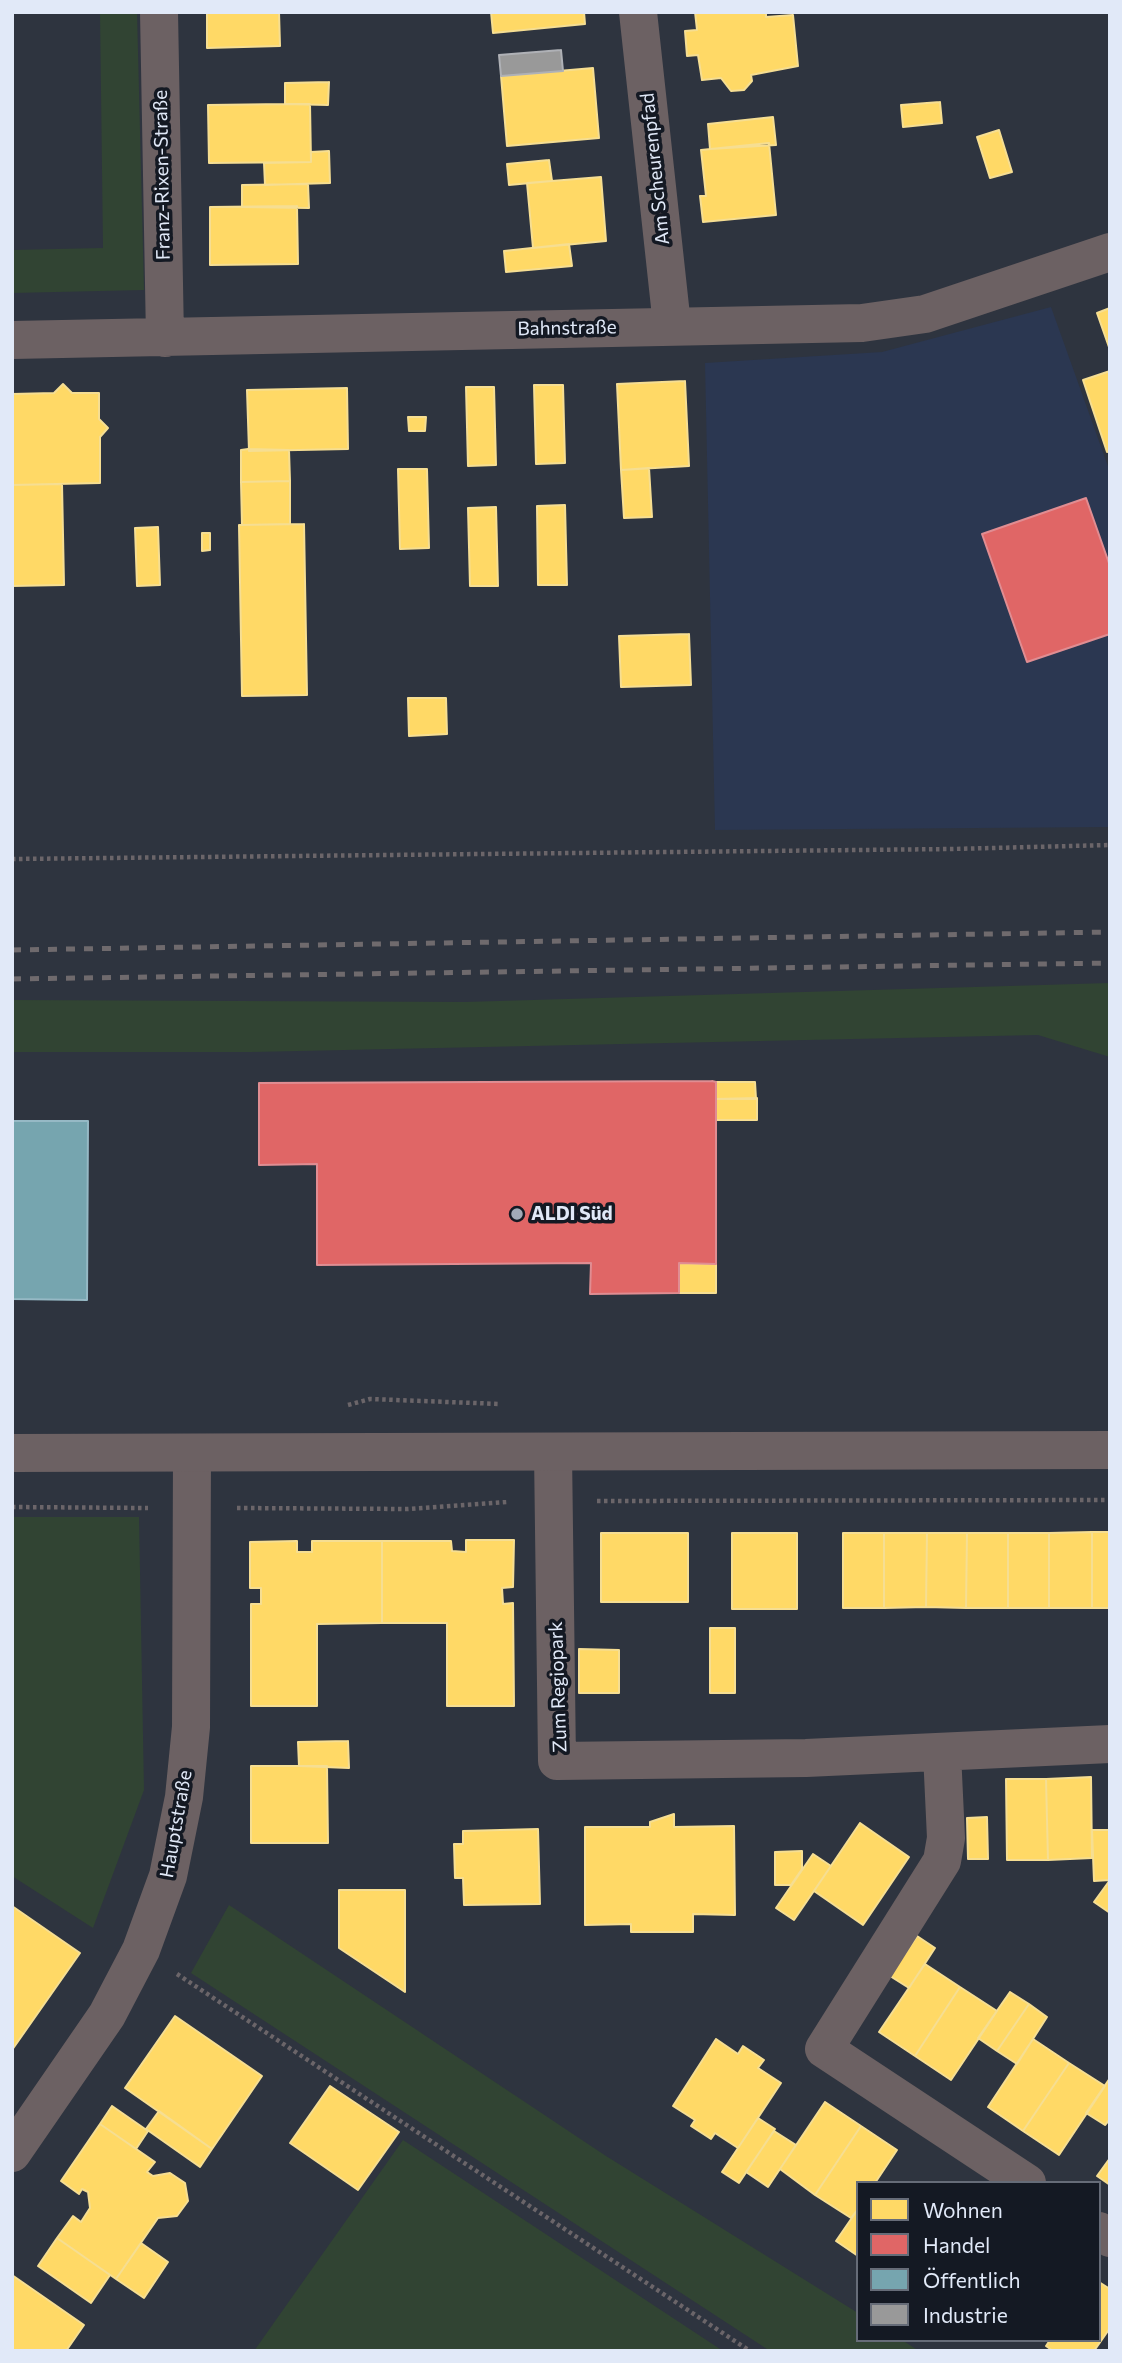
<!DOCTYPE html>
<meta charset="utf-8">
<style>
body{margin:0}
#map{position:relative;width:1122px;height:2363px;overflow:hidden;background:#2e343f;font-family:Commissioner,sans-serif}
canvas{display:block}
.frame{position:absolute;inset:0;border:14px solid #e1e9f8;pointer-events:none}
.legend{position:absolute;left:856px;top:2181px;width:245px;height:161px;box-sizing:border-box;background:#141923;border:2px solid #666c78;margin:0;padding:9px 12px;list-style:none;font-size:21px;color:#e1e9f8}
.legend li{display:flex;align-items:center;gap:14px;height:35px}
.legend b{width:35px;border:2px solid #666c78}
</style>
<div id="map">
<canvas width="1122" height="2363"></canvas>
<div class="frame"></div>
<ul class="legend">
<li><b style="height:19px;background:#ffd966"></b>Wohnen</li>
<li><b style="height:19px;background:#e06666"></b>Handel</li>
<li><b style="height:19px;background:#76a5af"></b>Öffentlich</li>
<li><b style="height:19px;background:#999"></b>Industrie</li>
</ul>
</div>
<script>
const context = document.querySelector('canvas').getContext('2d');
context.lineJoin = 'round';
function fill(path, color) { context.fillStyle = color; context.fill(path, 'evenodd'); }
const toPath = rows => new Path2D(rows.map(r => 'M' + r).join(''));
function strokePath(path, color, width, dash) { context.strokeStyle = color; context.lineWidth = width; context.lineCap = dash ? 'butt' : 'round'; context.setLineDash(dash || []); context.stroke(path); }
function label(font, color, halo, rows, align = 'center') {
  context.font = font + ' Commissioner,sans-serif'; context.lineWidth = 7; context.setLineDash([]); context.textBaseline = 'middle'; context.strokeStyle = halo; context.fillStyle = color; for (const [text, x, y, turn = 0] of rows) {
    context.save(); context.translate(x, y); context.rotate((+turn || 0) * Math.PI / 180); context.textAlign = isNaN(turn) ? turn : align; if (halo) context.strokeText(text, 0, 0); context.fillText(text, 0, 0); context.restore();
  }
}
fill(toPath([
 [1051,307,1110,472,1110,827,715,830,705,363,882,352]
]), '#2b3751');
fill(toPath([
 [100,12,137,12,144,290,12,293,12,250,103,248],
 [1110,983,1110,1057,1038,1035,252,1052,12,1052,12,1000,465,1002],
 [12,1517,139,1517,144,1790,93,1928,12,1876],
 [229,1905,606,2156,858,2313,858,2340,902,2340,919,2351,770,2351,191,1973],
 [403,2140,723,2351,254,2351]
]), '#314433');
const homes = toPath([
 [207,12,279,12,280,46,207,48,207,12],
 [491,12,584,12,585,24,493,33,491,12],
 [695,12,766,12,766,17,793,15,798,66,751,75,752,81,744,90,731,91,721,78,702,80,698,55,687,56,685,31,697,30,695,12],
 [593,68,599,138,507,146,501,76,593,68],
 [329,82,328,105,285,104,285,83,329,82],
 [940,102,942,123,903,127,901,105,940,102],
 [285,104,310,104,311,162,209,163,208,105,285,104],
 [773,117,776,145,710,149,708,124,773,117],
 [999,130,1012,172,990,178,977,137,999,130],
 [769,143,776,215,703,222,700,196,706,196,701,150,769,143],
 [329,151,330,183,265,185,264,163,311,162,311,152,329,151],
 [549,160,552,181,509,185,507,164,549,160],
 [601,177,606,241,533,248,527,183,601,177],
 [308,184,309,208,242,207,242,185,308,184],
 [297,206,298,264,210,265,210,207,297,206],
 [569,244,572,266,506,272,504,251,569,244],
 [1110,308,1110,350,1097,313,1110,308],
 [1110,371,1110,451,1107,452,1083,380,1110,371],
 [685,381,689,466,621,470,617,384,685,381],
 [63,384,72,393,99,393,99,419,108,428,100,437,100,483,12,485,12,394,54,393,63,384],
 [534,385,563,385,565,463,536,464,534,385],
 [466,387,494,387,496,465,468,466,466,387],
 [347,388,348,449,249,451,247,390,347,388],
 [408,417,426,417,425,431,409,431,408,417],
 [248,449,289,450,290,481,241,482,241,450,248,449],
 [649,468,652,517,624,518,621,470,649,468],
 [398,469,427,469,429,548,400,549,398,469],
 [290,481,290,524,242,525,241,482,290,481],
 [62,484,64,585,12,586,12,485,62,484],
 [565,505,567,585,538,585,537,506,565,505],
 [496,507,498,586,470,586,468,508,496,507],
 [304,524,307,695,242,696,239,525,304,524],
 [158,527,160,585,137,586,135,528,158,527],
 [202,533,210,533,210,550,202,551,202,533],
 [689,634,691,685,621,687,619,636,689,634],
 [408,698,446,698,447,734,409,736,408,698],
 [716,1082,755,1082,756,1099,715,1099,716,1082],
 [757,1098,757,1120,715,1120,715,1099,757,1098],
 [679,1263,716,1264,716,1293,679,1293,679,1263],
 [1092,1532,1110,1532,1110,1608,1092,1608,1092,1532],
 [1092,1532,1092,1608,1049,1608,1049,1533,1092,1532],
 [601,1533,688,1533,688,1602,601,1602,601,1533],
 [732,1533,797,1533,797,1609,732,1609,732,1533],
 [843,1533,884,1533,884,1608,843,1608,843,1533],
 [884,1533,927,1533,926,1607,884,1608,884,1533],
 [927,1533,967,1533,966,1608,926,1607,927,1533],
 [967,1533,1008,1533,1008,1608,966,1608,967,1533],
 [1008,1533,1049,1533,1049,1608,1008,1608,1008,1533],
 [466,1540,514,1540,513,1587,502,1588,503,1604,513,1603,514,1706,447,1706,447,1623,382,1623,382,1541,451,1541,452,1551,466,1552,466,1540],
 [297,1541,297,1552,312,1552,312,1541,382,1541,382,1623,317,1624,317,1706,251,1706,251,1604,261,1604,261,1588,250,1588,250,1542,297,1541],
 [710,1628,735,1628,735,1693,710,1693,710,1628],
 [579,1649,619,1650,619,1693,579,1693,579,1649],
 [348,1741,349,1768,299,1766,298,1742,348,1741],
 [251,1766,327,1766,328,1843,251,1843,251,1766],
 [1091,1777,1092,1858,1048,1860,1046,1779,1091,1777],
 [1006,1779,1046,1779,1048,1860,1007,1860,1006,1779],
 [674,1814,674,1827,734,1826,735,1915,693,1914,693,1932,631,1932,631,1924,585,1925,585,1827,650,1827,650,1822,674,1814],
 [987,1817,988,1859,968,1859,967,1818,987,1817],
 [860,1823,909,1857,863,1925,814,1891,860,1823],
 [538,1829,540,1904,464,1905,463,1878,455,1878,454,1844,463,1844,463,1831,538,1829],
 [1092,1830,1110,1830,1110,1880,1094,1881,1092,1830],
 [802,1851,802,1869,791,1885,775,1885,775,1852,802,1851],
 [813,1854,831,1866,794,1920,776,1908,813,1854],
 [1110,1880,1110,1913,1094,1902,1110,1880],
 [339,1890,405,1890,405,1992,339,1948,339,1890],
 [12,1906,80,1953,12,2050,12,1906],
 [917,1936,935,1948,909,1988,890,1976,917,1936],
 [925,1964,960,1987,915,2056,879,2032,925,1964],
 [960,1987,997,2011,951,2080,915,2056,960,1987],
 [1010,1992,1029,2004,997,2051,978,2038,1010,1992],
 [1029,2004,1047,2017,1017,2064,997,2051,1029,2004],
 [175,2016,262,2076,212,2149,125,2088,175,2016],
 [716,2039,738,2054,743,2046,764,2060,758,2068,781,2083,738,2148,715,2133,711,2139,691,2126,695,2120,673,2106,716,2039],
 [1033,2039,1069,2063,1023,2131,988,2107,1033,2039],
 [1069,2063,1105,2086,1059,2155,1023,2131,1069,2063],
 [1110,2078,1110,2119,1105,2125,1086,2113,1110,2078],
 [330,2086,399,2132,358,2190,290,2143,330,2086],
 [825,2102,861,2126,815,2195,780,2169,825,2102],
 [112,2106,148,2131,136,2149,100,2124,112,2106],
 [159,2111,212,2149,200,2167,146,2129,159,2111],
 [758,2118,775,2129,739,2183,722,2172,758,2118],
 [100,2124,155,2162,147,2172,153,2176,170,2173,185,2183,188,2201,177,2216,158,2218,116,2279,57,2238,73,2216,81,2222,90,2208,88,2192,82,2189,79,2194,61,2181,100,2124],
 [861,2126,897,2150,875,2183,858,2183,858,2209,851,2218,815,2195,861,2126],
 [774,2131,796,2145,768,2187,746,2172,774,2131],
 [1110,2158,1110,2185,1097,2176,1110,2158],
 [858,2209,858,2256,836,2241,858,2209],
 [57,2238,110,2275,91,2303,38,2266,57,2238],
 [141,2243,168,2262,144,2298,116,2279,141,2243],
 [12,2275,84,2325,66,2351,12,2351,12,2275],
 [1099,2282,1110,2289,1110,2328,1094,2351,1053,2351,1046,2346,1050,2340,1099,2340,1099,2282]
]);
fill(homes, '#ffd966');
strokePath(homes, '#f6de92', 2);
const shops = toPath([
 [1086,498,1110,566,1110,634,1027,662,982,534,1086,498],
 [712,1081,716,1082,716,1264,679,1263,679,1293,590,1294,591,1263,317,1265,317,1164,259,1165,259,1083,712,1081]
]);
fill(shops, '#e06666');
strokePath(shops, '#e08d92', 2);
const public = toPath([
 [12,1121,88,1121,87,1300,12,1299,12,1121]
]);
fill(public, '#76a5af');
strokePath(public, '#96b9c5', 2);
const industry = toPath([
 [561,50,563,71,501,76,499,55,561,50]
]);
fill(industry, '#999');
strokePath(industry, '#afb1b6', 2);
strokePath(toPath([
 [12,859,952,849,1110,845],
 [348,1405,370,1399,500,1404],
 [597,1501,1110,1500],
 [12,1507,148,1508],
 [237,1508,408,1509,508,1502],
 [177,1974,750,2351]
]), '#6b6569', 4.5, [3.5, 3.5]);
strokePath(toPath([
 [159,12,165,338],
 [638,12,672,325],
 [12,340,862,323,925,314,1110,252],
 [553,1452,557,1761,806,1758,1110,1744],
 [942,1753,946,1838,942,1861,824,2049,1027,2183],
 [12,2153,107,2015,141,1950,168,1876,184,1797,191,1727,192,1454],
 [1099,2231,1110,2238]
]), '#6c6163', 38);
strokePath(toPath([
 [12,1453,1110,1450]
]), '#6c6163', 38);
strokePath(toPath([
 [12,950,1110,932],
 [12,979,1110,963]
]), '#6f6a6d', 5, [9, 9]);
for (const [x, y, r, color] of [
 [517,1214,7,"#a2aab7"]
]) { const dot = new Path2D(); dot.arc(x, y, r, 0, 2 * Math.PI); context.fillStyle = color; context.fill(dot); strokePath(dot, '#141923', 2.5); }
label('19px', '#e1e9f8', '#141923', [
 ["Am Scheurenpfad",655,169,-96],
 ["Franz-Rixen-Straße",162,175,-91],
 ["Bahnstraße",567,328,-1],
 ["Zum Regiopark",558,1687,-92],
 ["Hauptstraße",176,1824,-80]
]);
label('bold 19px', '#e1e9f8', '#141923', [
 ["ALDI Süd",531,1214]
], 'left');
</script>
